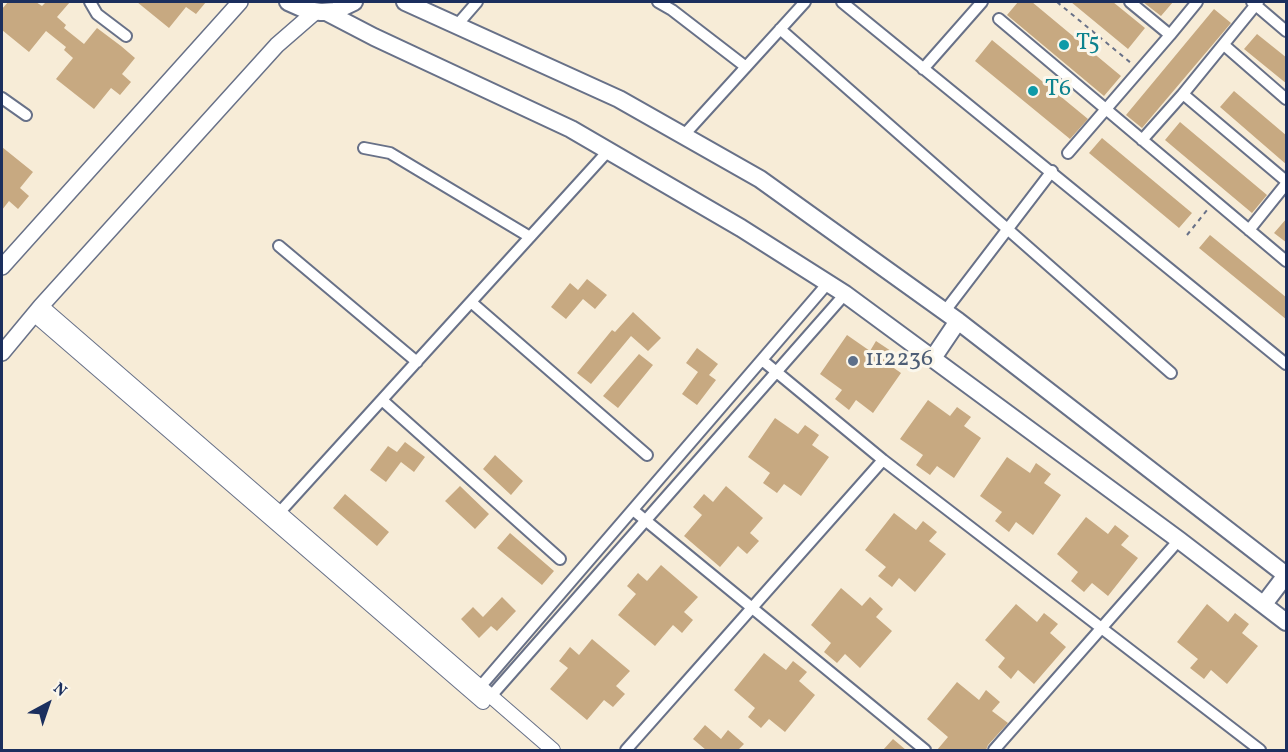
<!DOCTYPE html>
<style>
body{margin:0}
#map{position:relative;width:1288px;height:752px;overflow:hidden;background:#f7ecd7;font-family:Vollkorn,serif}
canvas{display:block}
.frame{position:absolute;inset:0;border:3px solid #1b2f5e;pointer-events:none}
.north{position:absolute;left:18px;top:674px;width:60px;height:60px;-webkit-text-stroke:4px #fbf7ec;paint-order:stroke;rotate:40deg;font-size:16px;font-weight:700;line-height:24px;text-align:center;color:#1b2f5e}
.north::after{content:'';display:block;margin:auto;width:21px;height:27px;background:#1b2f5e;clip-path:polygon(50% 0,100% 100%,50% 72%,0 100%)}
</style>
<div id="map">
<canvas width="1288" height="752"></canvas>
<div class="frame"></div>
<div class="north">N</div>
</div>
<script>
const context = document.querySelector('canvas').getContext('2d');
context.lineJoin = 'round';
function fill(path, color) { context.fillStyle = color; context.fill(path, 'evenodd'); }
const toPath = rows => new Path2D(rows.map(r => 'M' + r).join(''));
function strokePath(path, color, width, dash) { context.strokeStyle = color; context.lineWidth = width; context.lineCap = dash ? 'butt' : 'round'; context.setLineDash(dash || []); context.stroke(path); }
function label(font, color, halo, rows, align = 'center') {
  context.font = font + ' Vollkorn,serif'; context.lineWidth = 6; context.setLineDash([]); context.textBaseline = 'middle'; context.strokeStyle = halo; context.fillStyle = color; for (const [text, x, y, turn = 0] of rows) {
    context.save(); context.translate(x, y); context.rotate((+turn || 0) * Math.PI / 180); context.textAlign = isNaN(turn) ? turn : align; if (halo) context.strokeText(text, 0, 0); context.fillText(text, 0, 0); context.restore();
  }
}
fill(toPath([
 [8,2,36,2,42,6,46,2,70,2,57,17,66,25,64,28,84,44,97,28,121,46,135,58,122,74,131,82,120,95,111,88,94,109,56,79,73,58,64,50,66,47,46,31,29,52,2,30,2,9],
 [137,2,206,2,196,14,186,7,169,28],
 [1018,2,1032,2,1121,76,1104,96,1007,15],
 [1071,2,1113,2,1145,28,1128,49],
 [1143,2,1173,2,1161,16],
 [1214,9,1231,23,1142,128,1126,115],
 [1257,34,1287,58,1287,84,1244,49],
 [992,40,1088,119,1070,139,975,61],
 [1234,91,1287,136,1287,165,1220,107],
 [1180,122,1267,195,1252,213,1165,140],
 [1102,138,1192,213,1179,228,1089,153],
 [2,147,33,172,20,188,29,196,18,209,9,201,2,210],
 [1287,218,1287,243,1274,233],
 [1210,235,1287,298,1287,320,1199,248],
 [587,279,607,295,595,309,583,299,566,319,551,307,570,283,578,290],
 [633,312,661,338,648,351,631,336,591,384,577,373,612,330,615,332],
 [847,335,870,351,876,341,891,351,884,361,901,373,873,413,856,400,849,410,835,399,842,390,820,374],
 [697,348,718,364,709,375,716,380,697,405,682,394,698,372,686,363],
 [639,354,653,365,618,408,603,396],
 [928,400,950,416,957,407,971,417,964,426,981,438,954,478,937,466,930,475,916,465,923,455,900,439],
 [775,418,798,434,805,425,819,435,812,445,829,457,801,496,784,484,777,493,763,483,770,473,748,457],
 [405,442,425,457,414,472,401,462,386,482,370,470,388,446,397,452],
 [495,455,523,481,511,495,483,469],
 [1007,457,1030,473,1036,463,1051,474,1044,483,1061,495,1033,535,1016,522,1009,532,995,521,1002,512,980,496],
 [460,486,489,514,475,529,445,501],
 [726,486,763,518,750,533,759,541,747,554,738,546,720,567,684,536,702,515,693,507,704,494,713,502],
 [345,494,389,532,377,546,333,508],
 [894,513,916,530,923,521,937,532,929,541,946,554,915,592,899,578,892,587,878,576,886,567,865,550],
 [1086,517,1108,534,1115,525,1129,536,1121,545,1138,558,1108,596,1092,583,1084,592,1071,581,1078,572,1057,554],
 [510,533,554,571,542,585,497,548],
 [661,565,698,597,684,612,693,620,682,633,673,625,655,646,618,615,636,594,627,586,638,573,647,581],
 [841,588,862,606,870,597,883,609,876,617,892,631,860,668,845,654,837,663,824,652,831,643,811,625],
 [502,597,516,611,497,631,491,626,479,638,461,619,473,607,483,617],
 [1016,604,1037,622,1044,613,1058,624,1050,633,1066,647,1034,684,1018,670,1011,679,998,667,1005,658,985,640],
 [1207,604,1228,622,1235,613,1249,624,1242,633,1258,646,1227,684,1211,670,1204,679,1190,668,1198,659,1177,642],
 [592,639,630,671,616,686,625,694,613,707,604,700,587,720,550,689,568,668,559,661,570,647,579,655],
 [764,653,786,670,793,661,807,672,799,681,815,695,785,732,769,719,761,728,748,717,755,708,734,690],
 [957,682,979,700,986,690,1000,702,992,711,1008,723,988,745,986,750,937,750,948,737,927,719],
 [705,725,721,739,728,730,744,744,738,750,706,750,693,739],
 [893,739,906,750,883,750]
]), '#c7a981');
const minor = toPath([
 [90,2,97,14,126,36],
 [658,2,672,10,746,67],
 [842,2,1286,364],
 [1130,2,1170,35,1197,2],
 [1252,2,1286,31],
 [1258,2,1183,94,1286,181],
 [999,19,1286,261],
 [457,25,477,2],
 [780,29,1171,373],
 [1224,45,1286,99],
 [923,69,982,2],
 [2,98,26,115],
 [684,135,805,2],
 [1142,140,1183,94],
 [364,148,390,153,530,237],
 [1068,153,1170,35],
 [1249,230,1286,184],
 [279,246,417,362],
 [828,283,480,687,480,700,491,696,845,294],
 [471,302,647,455],
 [945,311,1052,171],
 [762,360,883,460,1260,750],
 [382,400,560,559],
 [633,510,925,750],
 [279,513,609,150],
 [626,750,883,460],
 [994,750,1179,540]
]);
const tertiary = toPath([
 [41,306,553,750],
 [35,315,483,702]
]);
const secondary = toPath([
 [2,267,240,2],
 [2,353,41,306,277,45,315,12]
]);
const primary = toPath([
 [288,2,306,10,321,12,335,11,354,2],
 [405,2,619,99,760,179,958,321,1286,575],
 [326,12,374,37,571,129,741,228,845,294,1179,540,1286,622],
 [933,358,958,321],
 [1264,604,1286,575]
]);
strokePath(minor, '#687188', 14);
strokePath(tertiary, '#687188', 16);
strokePath(secondary, '#687188', 18);
strokePath(primary, '#687188', 20);
strokePath(toPath([
 [1057,2,1131,63],
 [1187,235,1208,209]
]), '#687188', 2, [4.5, 4.5]);
strokePath(minor, '#fff', 10);
strokePath(tertiary, '#fff', 14);
strokePath(secondary, '#fff', 15);
strokePath(primary, '#fff', 16);
for (const [x, y, r, color] of [
 [1064,45,6,"#0f9aa8"],
 [1033,91,6,"#0f9aa8"],
 [853,361,6,"#5c6f8a"]
]) { const dot = new Path2D(); dot.arc(x, y, r, 0, 2 * Math.PI); context.fillStyle = color; context.fill(dot); strokePath(dot, '#fbf7ec', 2); }
label('24px', '#0d838f', '#fbf7ec', [
 ["T5",1076,45],
 ["T6",1045,91]
], 'left');
label('24px', '#4e5e75', '#fbf7ec', [
 ["112236",865,361]
], 'left');
</script>
